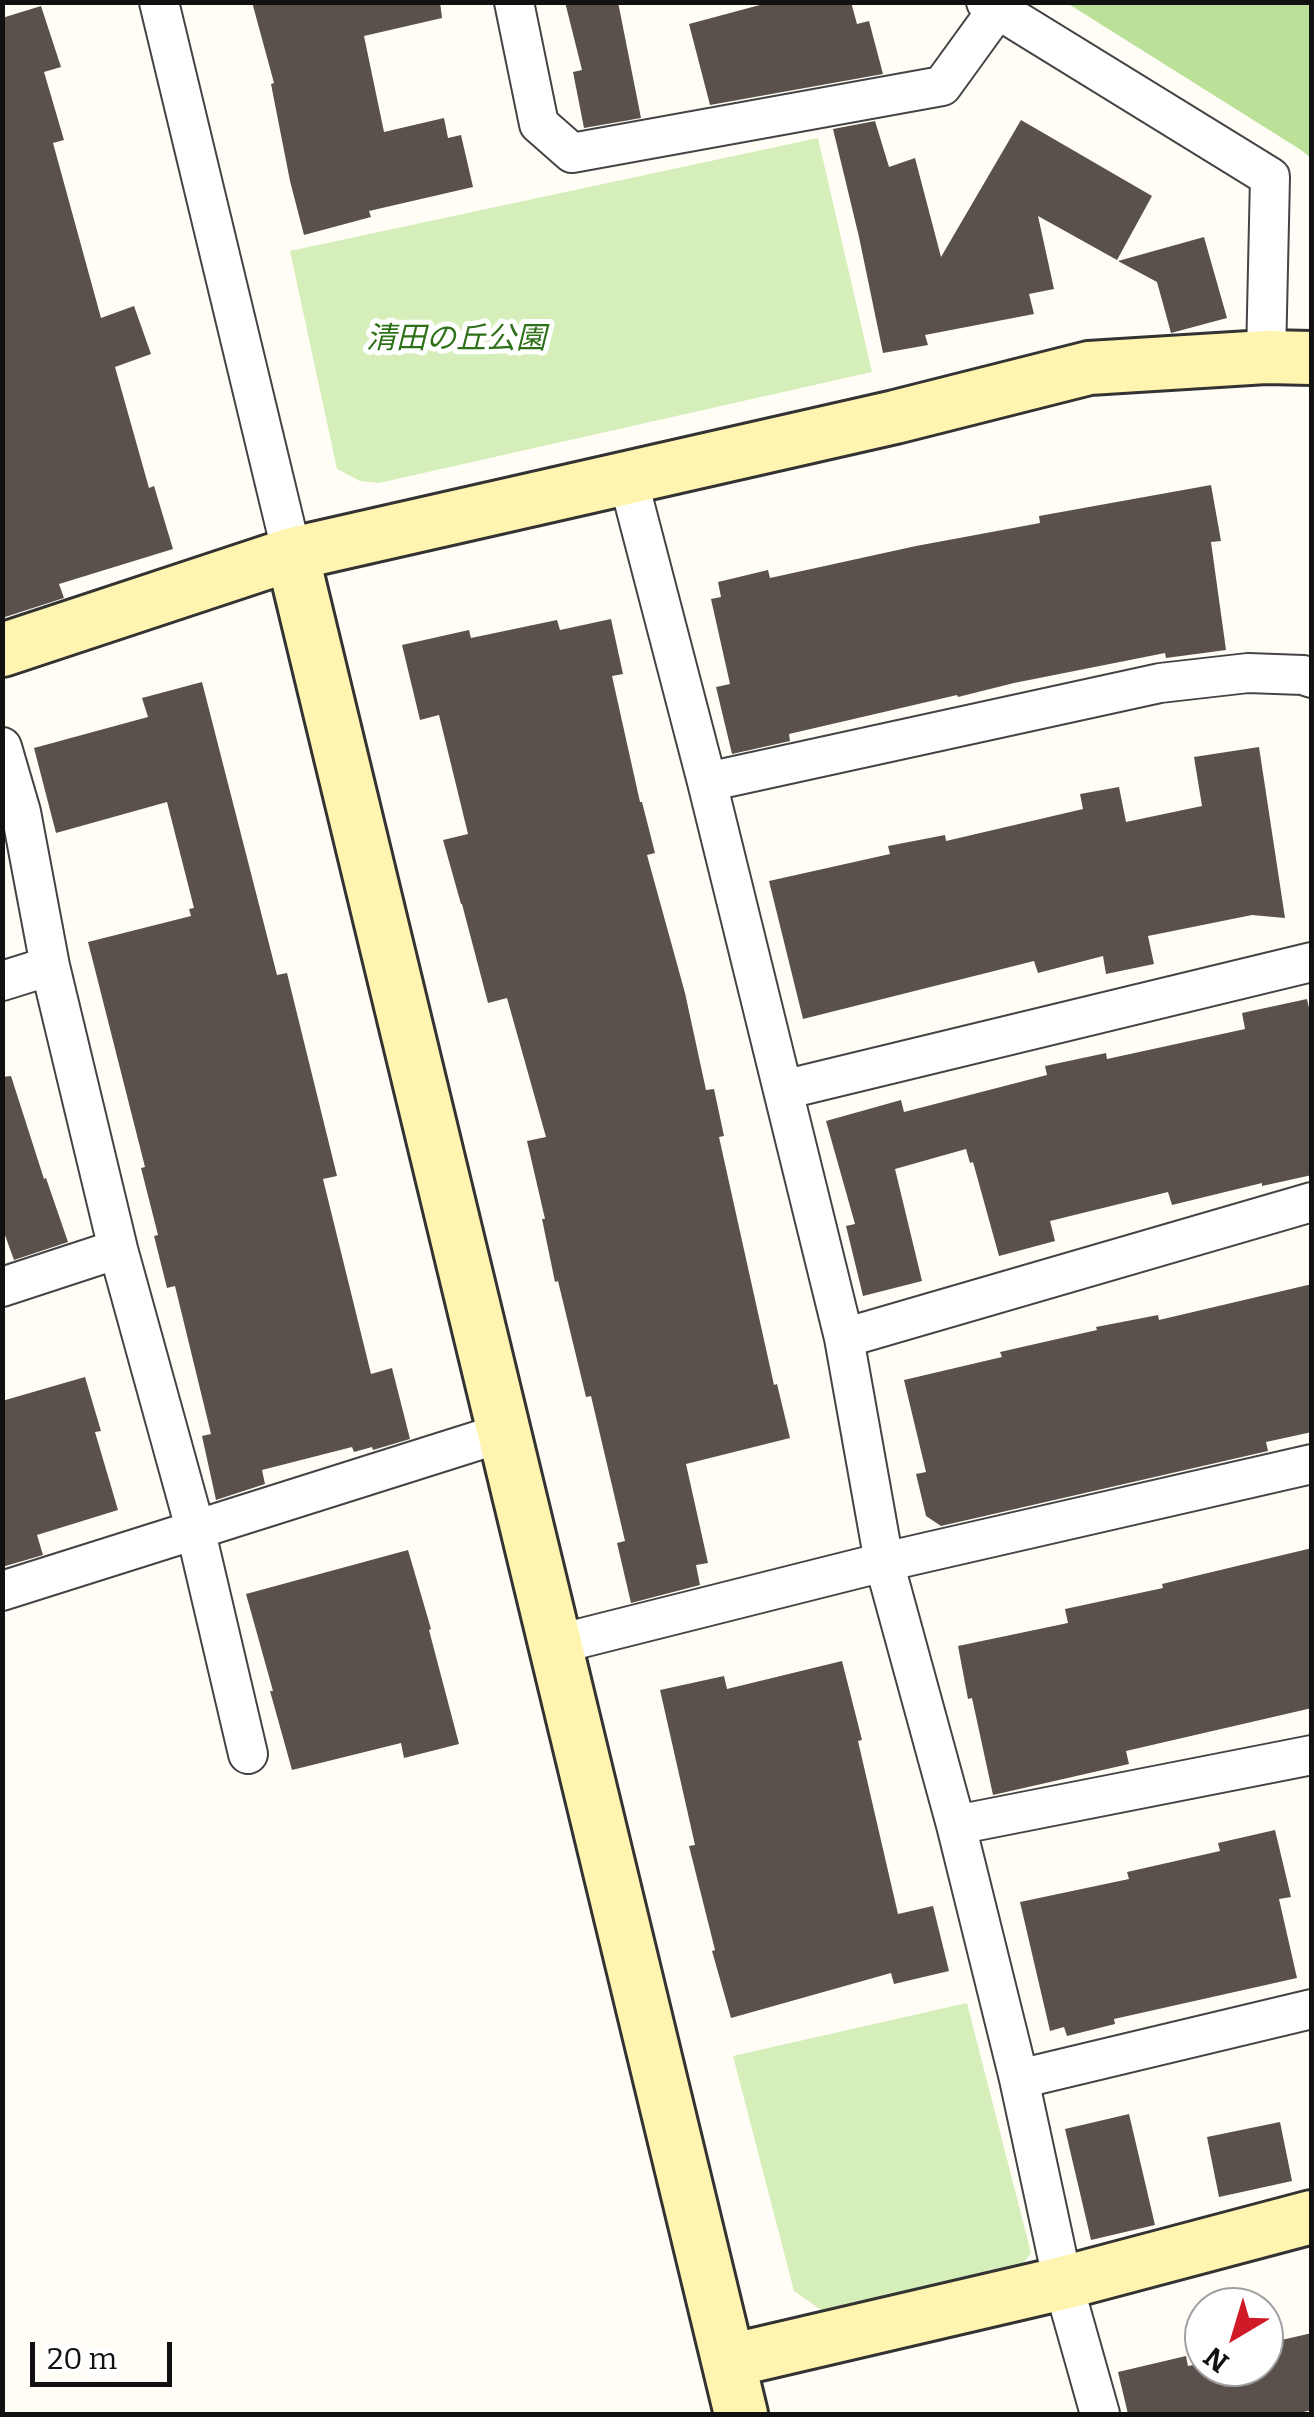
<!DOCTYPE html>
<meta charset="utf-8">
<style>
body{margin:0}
#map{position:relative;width:1314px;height:2417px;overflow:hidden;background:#fffdf5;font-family:Bitter,serif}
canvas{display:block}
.frame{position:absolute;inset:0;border:5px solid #111;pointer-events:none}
.north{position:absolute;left:1184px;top:2287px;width:100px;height:100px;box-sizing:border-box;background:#fff;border:2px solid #a0a0a0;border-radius:50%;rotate:218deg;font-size:28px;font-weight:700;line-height:40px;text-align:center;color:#111}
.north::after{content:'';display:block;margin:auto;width:35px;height:45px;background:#d01a28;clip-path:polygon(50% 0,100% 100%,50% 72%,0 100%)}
.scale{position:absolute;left:30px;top:2342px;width:142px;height:45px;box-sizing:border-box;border:5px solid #111;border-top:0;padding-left:12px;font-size:30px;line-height:35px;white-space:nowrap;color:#111;-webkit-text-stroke:8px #fff;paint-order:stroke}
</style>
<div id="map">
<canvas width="1314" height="2417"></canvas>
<div class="frame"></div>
<div class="north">N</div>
<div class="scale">20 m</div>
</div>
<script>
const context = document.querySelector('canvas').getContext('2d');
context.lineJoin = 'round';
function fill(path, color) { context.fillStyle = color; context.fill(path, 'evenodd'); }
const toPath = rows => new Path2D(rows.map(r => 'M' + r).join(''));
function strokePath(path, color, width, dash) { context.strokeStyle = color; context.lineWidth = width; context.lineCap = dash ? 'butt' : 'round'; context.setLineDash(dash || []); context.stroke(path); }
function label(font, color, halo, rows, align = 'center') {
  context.font = font + ' Bitter,"Noto Sans JP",serif'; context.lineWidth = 10; context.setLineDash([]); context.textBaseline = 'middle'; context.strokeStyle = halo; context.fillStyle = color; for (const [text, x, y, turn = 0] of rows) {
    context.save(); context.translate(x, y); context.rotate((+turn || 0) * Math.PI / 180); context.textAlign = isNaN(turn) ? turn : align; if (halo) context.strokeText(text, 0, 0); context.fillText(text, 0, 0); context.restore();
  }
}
fill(toPath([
 [818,138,872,372,379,483,360,481,337,469,290,251],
 [967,2003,1031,2253,1018,2271,827,2314,794,2291,733,2056]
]), '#d6eeb9');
fill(toPath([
 [1067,3,1311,3,1311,158,1301,150]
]), '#bae197');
fill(toPath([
 [252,2,440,2,442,18,364,36,384,132,444,118,448,138,461,135,473,187,369,211,371,217,304,235,290,181,271,84,274,83],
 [565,2,618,2,641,118,584,128,573,72,582,70],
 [771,2,851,2,857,24,869,21,883,74,710,105,689,24],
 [41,6,61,67,44,72,64,140,53,143,101,318,134,306,151,354,115,367,149,488,154,486,173,549,59,584,64,598,2,618,2,18],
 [1021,120,1152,196,1117,260,1038,216,1054,289,1029,294,1034,314,925,335,928,345,883,353,859,237,833,129,875,121,889,167,915,158,941,257],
 [1204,237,1227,318,1171,333,1157,282,1118,261],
 [1211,485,1221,541,1211,542,1226,650,1166,658,1165,653,1014,683,958,697,957,695,789,734,790,741,732,754,716,687,730,684,711,599,721,597,718,582,768,570,770,578,916,546,1040,523,1039,516],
 [611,619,623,674,612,676,640,802,642,802,655,853,647,855,685,993,706,1090,714,1089,724,1136,719,1137,774,1385,777,1384,790,1438,686,1464,708,1563,696,1565,700,1585,631,1603,617,1543,625,1541,591,1396,586,1397,558,1281,555,1282,542,1219,545,1219,527,1141,546,1137,507,998,488,1003,462,904,461,904,443,840,468,834,439,715,420,720,402,645,469,630,471,638,557,620,560,630],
 [202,682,277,975,287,973,337,1176,323,1179,371,1374,392,1368,410,1439,373,1450,372,1447,354,1452,352,1447,262,1470,265,1484,216,1500,202,1436,211,1434,175,1286,167,1288,154,1236,158,1235,141,1168,145,1167,88,942,191,916,189,909,194,908,167,802,56,833,34,748,148,717,142,698],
 [1259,747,1285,918,1252,915,1148,936,1154,964,1106,974,1103,956,1038,973,1034,961,803,1019,769,881,890,854,888,846,945,835,946,841,1083,809,1080,794,1119,787,1126,822,1202,806,1194,757],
 [1307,999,1312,1021,1312,1175,1262,1186,1262,1183,1172,1205,1168,1192,1050,1221,1055,1241,999,1256,973,1162,970,1163,966,1149,895,1169,922,1281,863,1296,846,1226,855,1224,826,1121,901,1100,904,1112,1047,1075,1045,1066,1106,1053,1107,1059,1245,1029,1242,1013],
 [11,1076,44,1179,46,1178,68,1242,14,1260,2,1227,2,1077],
 [1312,1284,1312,1432,1266,1442,1268,1451,941,1526,926,1516,916,1474,926,1472,904,1380,1002,1357,1000,1352,1097,1330,1096,1327,1158,1315,1159,1320],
 [85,1377,101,1431,95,1432,118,1510,37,1535,43,1555,2,1567,2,1401],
 [1312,1548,1312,1708,1126,1751,1129,1764,993,1795,972,1698,968,1699,958,1646,1068,1623,1065,1609,1163,1588,1162,1584],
 [408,1550,431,1629,429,1630,459,1744,404,1758,401,1743,292,1770,270,1691,273,1691,246,1594],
 [842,1661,862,1740,858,1741,898,1914,933,1906,949,1971,894,1984,891,1973,731,2018,712,1951,715,1950,689,1846,695,1845,660,1690,724,1676,727,1689],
 [1275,1830,1291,1897,1279,1899,1297,1978,1114,2019,1115,2024,1067,2036,1064,2027,1050,2031,1020,1902,1129,1879,1127,1872,1220,1851,1218,1843],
 [1129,2114,1155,2225,1091,2240,1065,2129],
 [1280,2122,1292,2181,1219,2197,1207,2137],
 [1312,2333,1312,2410,1295,2414,1128,2414,1118,2372,1186,2356,1188,2366,1204,2363,1204,2367,1264,2367,1264,2344]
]), '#5b514c');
const street = toPath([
 [159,2,292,554],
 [514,2,539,124,572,153,942,86,997,10],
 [986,2,1270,177,1266,357],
 [628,479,707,782,844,1338,884,1562,956,1825,1019,2079,1063,2283,1100,2414],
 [2,747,21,812,50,966,118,1249,195,1528,248,1754],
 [707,782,1160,683,1248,673,1303,675,1312,678],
 [2,981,50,966],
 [783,1090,1312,962],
 [2,1287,118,1249],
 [844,1338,1312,1202],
 [2,1591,502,1433],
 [554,1645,884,1562,1312,1464],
 [956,1825,1312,1755],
 [1019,2079,1312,2009]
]);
const secondary = toPath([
 [292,554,741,2414],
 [2,650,292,554,895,417,1089,368,1266,357,1312,358],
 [729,2361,1063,2283,1312,2217]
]);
strokePath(street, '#444', 42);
strokePath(secondary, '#333', 58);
strokePath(street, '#fff', 38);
strokePath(secondary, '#fff4b0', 52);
label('italic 30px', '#2e7119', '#fff', [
 ["清田の丘公園",456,340]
]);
</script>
